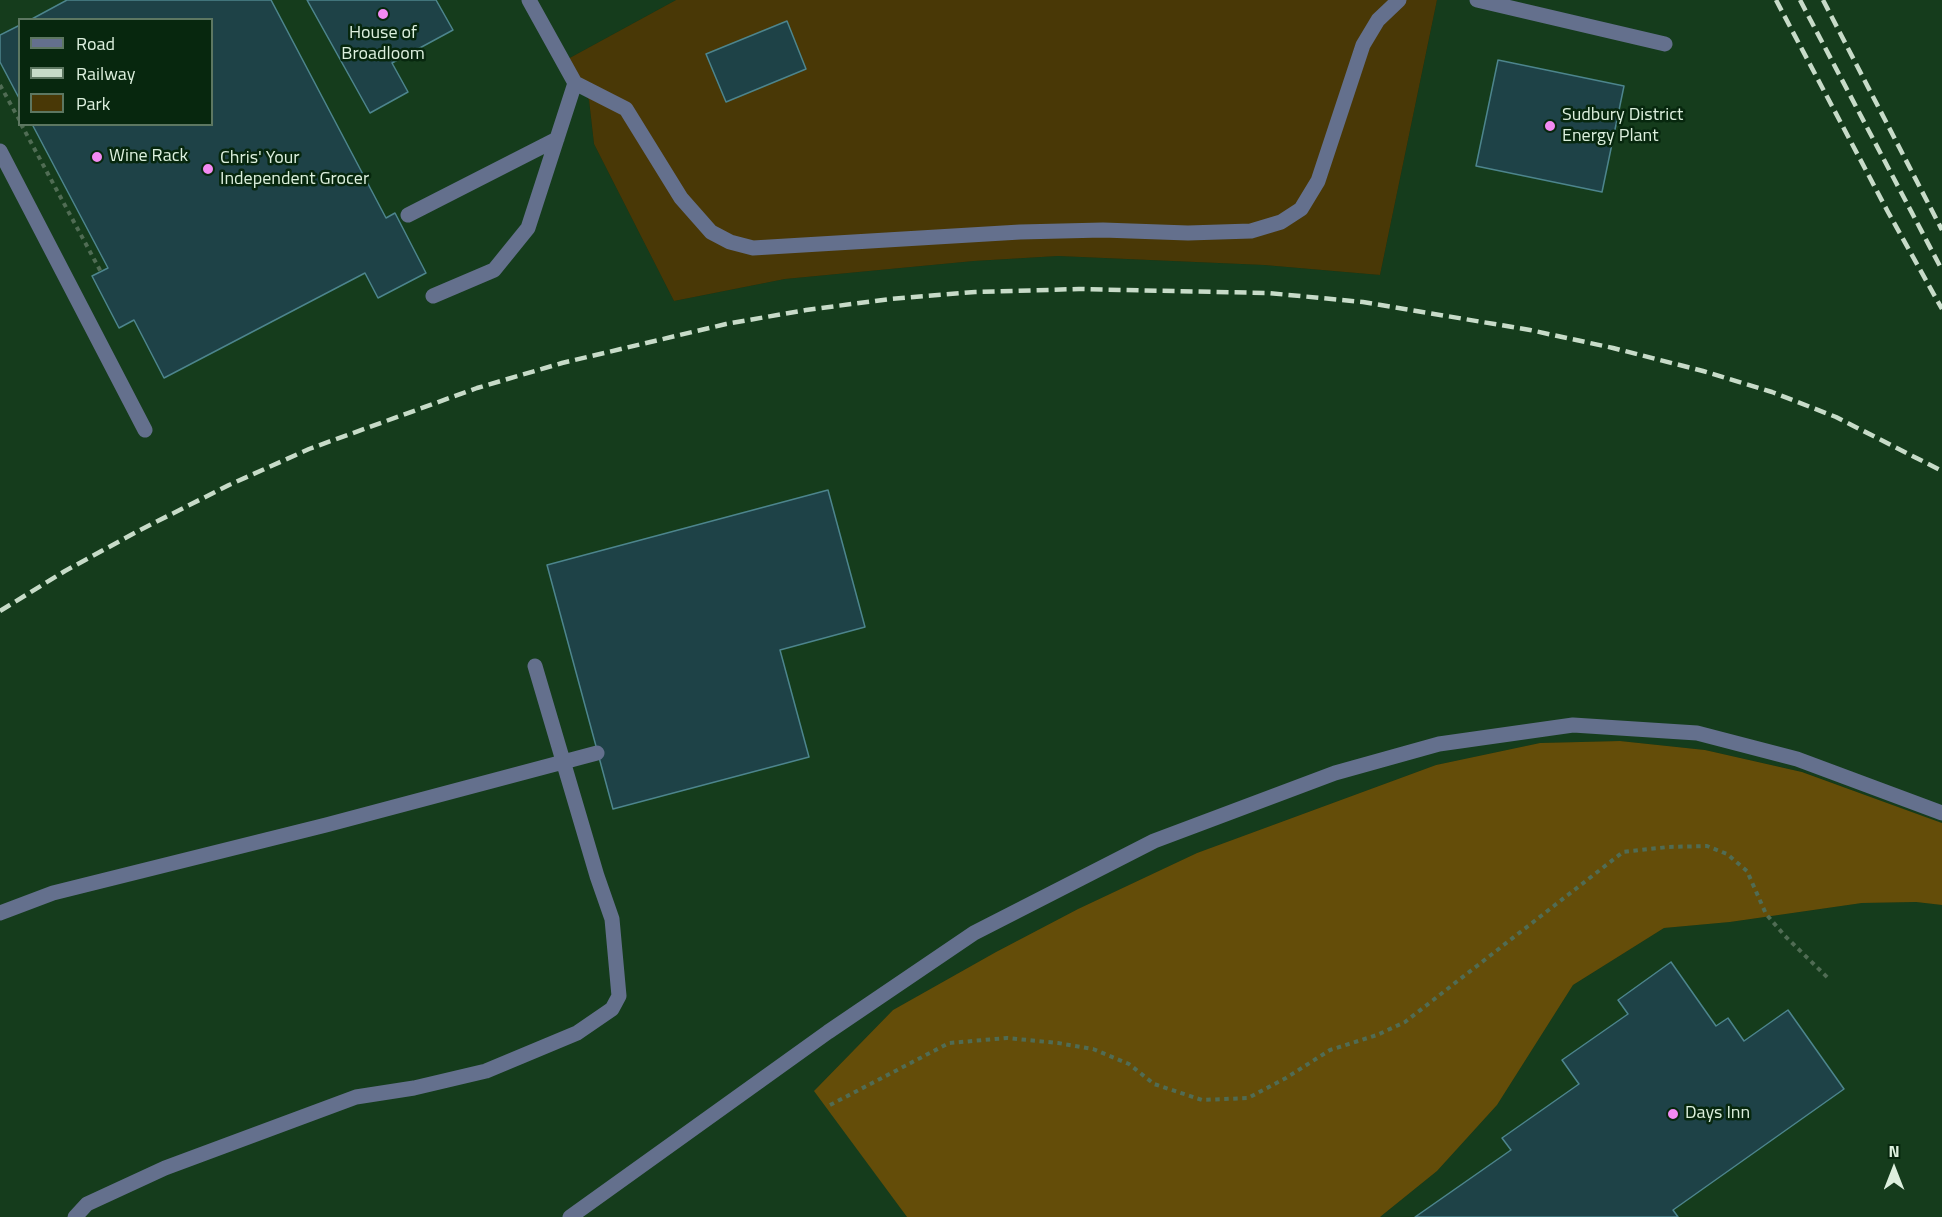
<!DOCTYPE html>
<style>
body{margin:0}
#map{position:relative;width:1942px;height:1217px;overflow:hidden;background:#113217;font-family:"Titillium Web",sans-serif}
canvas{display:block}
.legend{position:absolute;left:18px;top:18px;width:195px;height:108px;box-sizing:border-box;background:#07270e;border:2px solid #5d7761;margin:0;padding:8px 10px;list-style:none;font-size:18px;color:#ddf0de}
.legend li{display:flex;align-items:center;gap:12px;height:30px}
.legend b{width:30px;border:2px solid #5d7761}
.north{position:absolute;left:1864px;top:1139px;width:60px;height:60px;-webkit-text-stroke:4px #07270e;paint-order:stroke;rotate:0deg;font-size:16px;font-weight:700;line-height:24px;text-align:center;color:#ddf0de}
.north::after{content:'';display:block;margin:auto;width:21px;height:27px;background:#ddf0de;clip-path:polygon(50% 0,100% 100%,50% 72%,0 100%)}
</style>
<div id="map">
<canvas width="1942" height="1217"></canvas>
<ul class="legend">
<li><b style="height:8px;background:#64708d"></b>Road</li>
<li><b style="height:8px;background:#c7dbc8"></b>Railway</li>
<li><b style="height:16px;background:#493806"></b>Park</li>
</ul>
<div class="north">N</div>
</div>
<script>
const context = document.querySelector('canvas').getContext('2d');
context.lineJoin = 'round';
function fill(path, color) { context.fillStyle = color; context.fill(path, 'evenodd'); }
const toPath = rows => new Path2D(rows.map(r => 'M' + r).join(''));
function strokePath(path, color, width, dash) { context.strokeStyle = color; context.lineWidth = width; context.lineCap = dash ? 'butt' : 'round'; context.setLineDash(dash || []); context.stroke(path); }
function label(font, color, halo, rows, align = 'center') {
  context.font = font + ' "Titillium Web",sans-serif'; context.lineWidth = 5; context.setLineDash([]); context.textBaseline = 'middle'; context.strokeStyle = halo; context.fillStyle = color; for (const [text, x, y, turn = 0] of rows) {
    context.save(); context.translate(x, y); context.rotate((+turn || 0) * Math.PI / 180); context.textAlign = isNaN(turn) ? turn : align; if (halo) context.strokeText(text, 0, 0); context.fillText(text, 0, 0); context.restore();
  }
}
fill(toPath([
 [0,0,527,0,589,100,594,144,674,301,785,279,974,261,1058,256,1264,265,1380,275,1437,0,1942,0,1942,823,1803,772,1705,750,1620,741,1540,743,1436,765,1197,853,1078,909,996,952,893,1010,815,1090,907,1217,0,1217],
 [20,20,212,20,212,124,20,124],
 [532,0,676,0,566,60],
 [1916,902,1942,905,1942,1217,1380,1217,1437,1171,1497,1105,1573,985,1664,928,1730,922,1862,903]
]), '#153c1c');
fill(toPath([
 [676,0,1437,0,1380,275,1264,265,1058,256,974,261,785,279,674,301,594,144,589,100,566,60]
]), '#493806');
fill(toPath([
 [1620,741,1705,750,1802,772,1942,823,1942,905,1916,902,1862,903,1730,922,1664,928,1573,985,1497,1105,1437,1171,1380,1217,907,1217,814,1091,893,1010,996,952,1078,909,1197,853,1436,765,1540,743]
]), '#644d09');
const building = toPath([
 [67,0,271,0,386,218,395,213,426,273,378,298,365,273,164,378,134,320,119,328,92,276,108,268,32,124,212,124,212,20,30,20,67,0],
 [307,0,436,0,453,30,392,63,408,92,370,113,307,0],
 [787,21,806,69,726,102,706,54,787,21],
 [20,25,20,100,0,62,0,35,20,25],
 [1498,60,1624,86,1602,192,1476,166,1498,60],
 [828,490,865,627,780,650,809,757,613,809,547,565,828,490],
 [1671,962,1716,1026,1728,1018,1744,1041,1788,1010,1844,1089,1673,1210,1678,1217,1415,1217,1511,1150,1502,1138,1579,1084,1562,1060,1628,1014,1618,1000,1671,962]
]);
fill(building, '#1e4247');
strokePath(building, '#4d858d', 1.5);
strokePath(toPath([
 [0,85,20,121],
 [21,124,101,272],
 [830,1105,949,1043,1007,1038,1058,1043,1093,1049,1129,1064,1154,1084,1202,1100,1248,1098,1286,1078,1330,1050,1377,1035,1405,1022,1623,852,1668,847,1707,846,1727,854,1747,871,1766,914,1785,936,1828,978]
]), '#506c54', 4, [4.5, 4.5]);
strokePath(toPath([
 [529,0,575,83],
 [1477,0,1665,44],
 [575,83,626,109,681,198,711,232,730,242,753,248,1020,232,1103,230,1188,233,1251,231,1281,222,1301,209,1318,181,1363,45,1378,20,1399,0],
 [0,151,145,430],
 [408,215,557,139],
 [433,296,494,270,528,228,575,83],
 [0,913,53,893,326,825,597,753],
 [75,1217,87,1204,165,1168,356,1097,414,1088,486,1071,577,1033,612,1009,619,996,612,919,597,876,535,666],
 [570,1217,828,1032,974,933,1154,841,1335,773,1439,744,1573,725,1697,733,1797,759,1942,813]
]), '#64708d', 15);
strokePath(toPath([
 [1776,0,1888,212,1942,309],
 [1800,0,1942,270],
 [1823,0,1942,230],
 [0,611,65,571,140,530,229,485,309,449,477,388,562,363,726,324,806,310,890,299,975,292,1079,289,1268,293,1363,302,1530,330,1613,348,1703,371,1772,392,1836,417,1942,471]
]), '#c7dbc8', 4.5, [12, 6]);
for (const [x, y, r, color] of [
 [383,14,6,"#f38af2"],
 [1550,126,6,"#f38af2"],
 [97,157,6,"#f38af2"],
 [208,169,6,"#f38af2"],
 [1673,1114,6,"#f38af2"]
]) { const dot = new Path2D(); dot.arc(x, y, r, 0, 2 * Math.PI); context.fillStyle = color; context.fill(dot); strokePath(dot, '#07270e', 2); }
label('18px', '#ddf0de', '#07270e', [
 ["House of",383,34,"center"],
 ["Broadloom",383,55,"center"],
 ["Sudbury District",1562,116],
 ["Energy Plant",1562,137],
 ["Wine Rack",109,157],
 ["Chris' Your",220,159],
 ["Independent Grocer",220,180],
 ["Days Inn",1685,1114]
], 'left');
</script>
